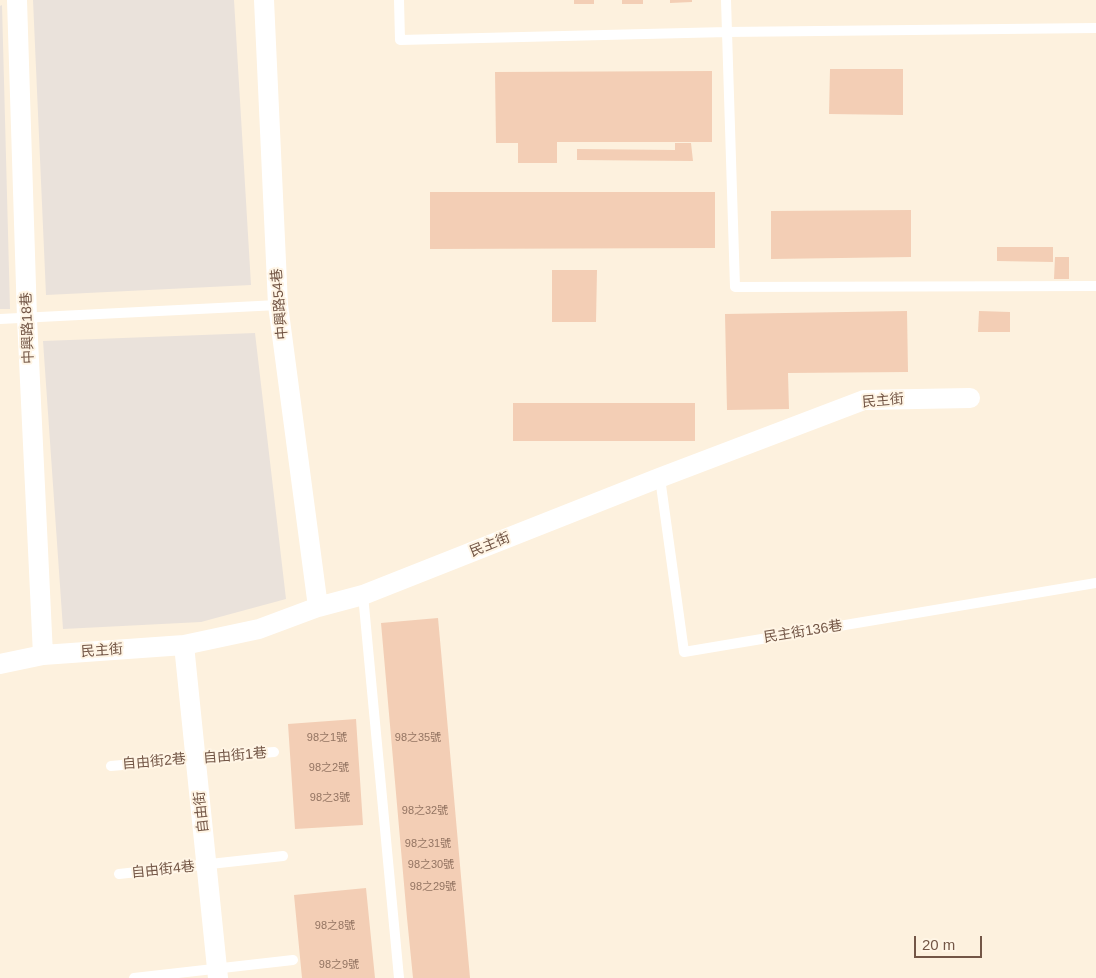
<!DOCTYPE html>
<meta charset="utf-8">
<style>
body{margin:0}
#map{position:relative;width:1096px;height:978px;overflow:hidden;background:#fdf1de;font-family:Arial,sans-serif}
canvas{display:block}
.scale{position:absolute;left:914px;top:936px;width:68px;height:22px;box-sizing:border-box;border:2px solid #735646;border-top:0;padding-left:6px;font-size:15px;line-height:18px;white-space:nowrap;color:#735646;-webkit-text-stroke:4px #fff5e5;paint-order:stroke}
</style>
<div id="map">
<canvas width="1096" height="978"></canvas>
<div class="scale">20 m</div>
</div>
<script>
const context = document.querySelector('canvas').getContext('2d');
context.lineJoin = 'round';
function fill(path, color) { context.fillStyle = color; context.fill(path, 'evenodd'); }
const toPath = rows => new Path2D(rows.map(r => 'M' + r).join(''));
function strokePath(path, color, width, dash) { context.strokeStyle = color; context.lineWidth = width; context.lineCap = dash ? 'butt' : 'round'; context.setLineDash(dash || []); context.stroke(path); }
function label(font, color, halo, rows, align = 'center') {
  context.font = font + ' Arial,"Noto Sans TC",sans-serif'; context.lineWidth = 4; context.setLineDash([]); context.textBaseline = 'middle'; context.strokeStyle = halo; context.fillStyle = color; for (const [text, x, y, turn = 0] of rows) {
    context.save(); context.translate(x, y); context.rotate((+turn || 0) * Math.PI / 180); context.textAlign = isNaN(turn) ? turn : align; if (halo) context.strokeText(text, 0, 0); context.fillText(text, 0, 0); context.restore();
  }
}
fill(toPath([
 [33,0,234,0,251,285,46,295],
 [2,5,10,309,0,309,0,6],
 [255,333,286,599,201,622,63,629,43,341]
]), '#eae2db');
fill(toPath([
 [574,0,594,0,594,4,574,4],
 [622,0,643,0,643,4,622,4],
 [670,0,692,0,692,2,670,3],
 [830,69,903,69,903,115,829,114],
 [712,71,712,142,557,142,557,163,518,163,518,143,496,143,495,72],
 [675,143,691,143,693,161,577,160,577,149,675,150],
 [430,192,715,192,715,248,430,249],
 [911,210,911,257,771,259,771,211],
 [997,247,1053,247,1053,262,997,261],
 [1055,257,1069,257,1069,279,1054,279],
 [552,270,597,270,596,322,552,322],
 [907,311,908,372,788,373,789,409,727,410,725,314],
 [979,311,1010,312,1010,332,978,332],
 [513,403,695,403,695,441,513,441],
 [438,618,441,651,470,978,413,978,407,918,381,623],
 [356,719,363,825,295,829,288,724],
 [366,888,375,978,302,978,294,895]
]), '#f3ceb5');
strokePath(toPath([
 [399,0,400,40,727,32,735,287,1096,286],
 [726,0,727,32,1096,28],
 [0,319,278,305],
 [660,478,684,652,1096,583],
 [363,595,399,978],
 [111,766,274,752],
 [119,874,283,856],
 [134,978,293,960]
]), '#fff', 10);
strokePath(toPath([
 [17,0,27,318,43,655],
 [264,0,278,305,318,607],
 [184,645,218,978],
 [0,664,43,655,184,645,259,629,318,607,363,595,659,478,864,400,970,398]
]), '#fff', 20);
label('11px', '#937462', null, [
 ["98之1號",327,738],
 ["98之35號",418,738],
 ["98之2號",329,768],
 ["98之3號",330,798],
 ["98之32號",425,811],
 ["98之31號",428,844],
 ["98之30號",431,865],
 ["98之29號",433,887],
 ["98之8號",335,926],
 ["98之9號",339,965]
]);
label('14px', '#735646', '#fff5e5', [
 ["中興路54巷",280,304,-95],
 ["中興路18巷",28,328,-92],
 ["民主街",883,401,-5],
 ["民主街",490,545,-22],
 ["民主街136巷",803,632,-9],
 ["民主街",102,651,-4],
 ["自由街1巷",235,756,-5],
 ["自由街2巷",154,762,-5],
 ["自由街",202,812,-96],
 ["自由街4巷",163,870,-6]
]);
</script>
